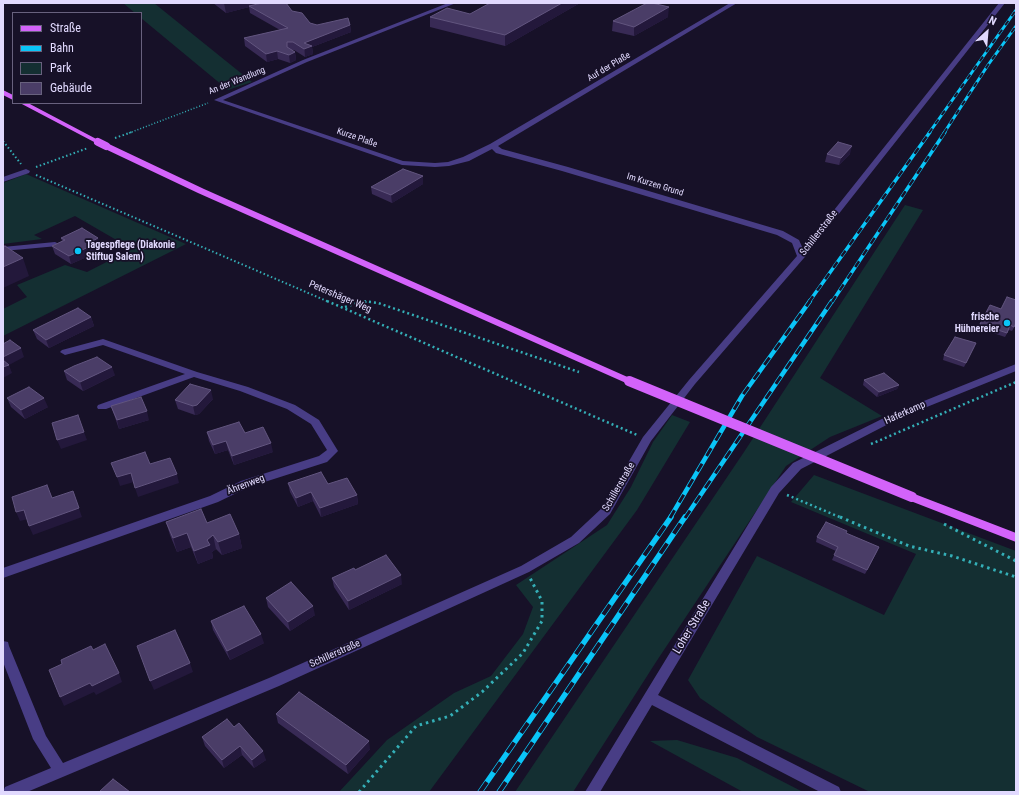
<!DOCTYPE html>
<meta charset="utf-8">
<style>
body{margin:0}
#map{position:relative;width:1019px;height:795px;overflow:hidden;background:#171128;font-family:"Roboto Condensed",sans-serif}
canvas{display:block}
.frame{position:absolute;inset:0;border:4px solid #e1d9fe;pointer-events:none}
.legend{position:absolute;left:12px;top:12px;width:130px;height:92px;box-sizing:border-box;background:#171128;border:1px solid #68617e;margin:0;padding:5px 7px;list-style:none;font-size:12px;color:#e1d9fe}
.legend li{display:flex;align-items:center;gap:8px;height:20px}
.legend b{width:20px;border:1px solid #68617e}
.north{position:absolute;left:967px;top:12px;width:40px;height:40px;-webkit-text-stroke:3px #171128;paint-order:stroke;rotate:26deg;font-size:11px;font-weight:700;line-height:16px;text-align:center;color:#e1d9fe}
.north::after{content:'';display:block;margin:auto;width:14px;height:18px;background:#e1d9fe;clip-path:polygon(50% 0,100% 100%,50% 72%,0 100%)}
</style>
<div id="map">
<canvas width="1019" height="795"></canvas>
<div class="frame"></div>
<ul class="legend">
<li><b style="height:5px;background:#d363fa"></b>Straße</li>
<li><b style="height:5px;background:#0ac5f8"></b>Bahn</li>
<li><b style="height:11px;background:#142f32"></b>Park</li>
<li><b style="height:11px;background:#4a3d67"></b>Gebäude</li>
</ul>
<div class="north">N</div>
</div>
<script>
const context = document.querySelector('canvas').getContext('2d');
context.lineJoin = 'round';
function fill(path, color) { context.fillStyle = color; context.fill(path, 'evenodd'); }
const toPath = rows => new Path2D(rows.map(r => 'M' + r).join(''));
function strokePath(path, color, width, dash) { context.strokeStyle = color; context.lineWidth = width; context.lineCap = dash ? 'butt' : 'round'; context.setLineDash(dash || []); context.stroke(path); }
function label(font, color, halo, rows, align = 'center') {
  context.font = font + ' "Roboto Condensed",sans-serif'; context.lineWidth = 3.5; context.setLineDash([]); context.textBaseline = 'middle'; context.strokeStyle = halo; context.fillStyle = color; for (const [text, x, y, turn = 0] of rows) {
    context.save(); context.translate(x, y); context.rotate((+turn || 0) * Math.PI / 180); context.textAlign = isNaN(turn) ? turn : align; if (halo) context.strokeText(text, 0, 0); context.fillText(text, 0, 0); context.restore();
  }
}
fill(toPath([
 [123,3,154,3,252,82,228,90,141,18,141,13,135,13],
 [26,174,186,244,3,336,3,309,27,297,17,285,65,265,87,272,132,249,75,216,34,235,42,239,3,244,3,183],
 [905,205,923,210,820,378,882,416,830,437,786,466,656,662,573,792,515,792,744,452],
 [672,415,690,422,637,510,429,792,339,792,387,740,454,693,491,676,523,634,533,607,516,585,607,525,631,487,653,442],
 [814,475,1016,551,1016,792,870,792,757,737,700,698,688,680,757,556,884,615,916,554,791,502],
 [677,740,737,758,803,792,743,792,650,741]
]), '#142f32');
strokePath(toPath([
 [129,133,208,103]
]), '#34afb7', 1.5, [1, 2]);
strokePath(toPath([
 [115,138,132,132],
 [3,141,21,164],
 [36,167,88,148],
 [36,175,329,302],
 [361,302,368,302]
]), '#34afb7', 2, [1.5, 2.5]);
strokePath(toPath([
 [327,301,637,435],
 [345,307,363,301,378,303,579,372],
 [871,444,1016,382],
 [787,495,842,518]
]), '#34afb7', 2.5, [2, 3]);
strokePath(toPath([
 [840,517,909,546,952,556,1016,577],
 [944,524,1016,561],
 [359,792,416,726,450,716,482,692,523,653,542,621,542,601,530,578]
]), '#34afb7', 3, [2.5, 4]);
fill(toPath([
 [448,3,456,3,307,62,223,100,403,161,435,163,448,162,463,157,490,144,730,3,737,3,498,146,502,149,568,167,783,231,799,240,803,249,999,3,1005,3,804,258,695,384,651,441,610,514,579,543,529,572,279,686,27,792,3,792,5,787,51,768,33,739,3,662,3,641,8,642,9,646,46,736,63,763,269,678,521,566,571,537,602,508,643,437,689,380,797,256,792,243,777,235,562,171,496,153,492,149,469,161,449,166,435,167,402,165,214,100,303,60,448,3],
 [26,169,30,171,29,173,3,182,3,177,26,169],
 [55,242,59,244,58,246,3,251,3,247,55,242],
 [103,339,197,372,248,387,295,405,319,420,338,451,327,462,249,487,218,502,3,578,3,568,210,496,241,481,319,456,327,450,311,424,287,409,240,391,194,377,106,409,98,409,97,407,98,405,185,374,103,345,65,355,60,352,62,350,103,339],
 [1016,364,1016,371,902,417,801,469,779,493,658,695,839,787,841,792,820,792,652,705,600,792,585,792,771,487,793,463,894,413,1016,364]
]), '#483d85');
fill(toPath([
 [3,90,13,95,13,100,3,95,3,90],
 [20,103,28,103,102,142,100,143,96,143,20,103],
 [103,144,109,144,204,189,632,379,634,381,632,383,626,383,198,193,103,148,103,144],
 [912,493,1016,533,1016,542,908,500,906,497,908,494,912,493]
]), '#d363fa');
const railFar3 = toPath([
 [929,133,1016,10],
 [944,133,988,65,1016,26]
]);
const railFar2 = toPath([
 [809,302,930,132],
 [832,302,945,132]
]);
const railFar1 = toPath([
 [670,518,742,396,810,301],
 [685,518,832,301]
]);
const rail = toPath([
 [480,792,671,517],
 [499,792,685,517]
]);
strokePath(railFar3, '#0ac5f8', 3);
strokePath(railFar2, '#0ac5f8', 3.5);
strokePath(railFar1, '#0ac5f8', 4.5);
strokePath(rail, '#0ac5f8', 5.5);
strokePath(railFar3, '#171128', 2, [5.5]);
strokePath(railFar2, '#171128', 2.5, [7]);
strokePath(railFar1, '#171128', 3, [9]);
strokePath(rail, '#171128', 4, [12]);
strokePath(toPath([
 [98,142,106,146]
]), '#d363fa', 8);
strokePath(toPath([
 [629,381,912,497]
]), '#d363fa', 10);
fill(toPath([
 [213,3,253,3,253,5,292,11,310,23,317,25,350,25,351,32,312,47,313,54,305,57,294,50,291,50,295,52,296,60,290,63,278,59,267,62,245,46,244,38,280,30,250,13,249,7,226,13],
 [580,3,505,46,430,27,430,17,470,14],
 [668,17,634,36,612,31,613,21],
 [827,154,850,154,839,165,825,162],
 [423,184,392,203,372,194,371,187],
 [61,238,101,247,97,248,98,252,71,264,55,254,52,246,62,241],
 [1016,300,1016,324,1012,331,1009,330,1005,337,978,328,980,324,1001,309],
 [91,317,94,326,49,348,37,339,33,330],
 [976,343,974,348,964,367,943,360,944,355],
 [64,371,115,375,83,391,67,380],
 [864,380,899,385,897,389,877,397,863,385],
 [7,398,48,407,25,419,11,407],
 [213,399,199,414,195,415,178,409,175,400],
 [111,406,149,420,119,429],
 [207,432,245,433,273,452,234,465,228,450,215,454,209,441],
 [288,483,328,484,357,495,358,504,321,517,313,501,298,507,290,492],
 [166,522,207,523,239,534,242,548,222,555,216,549,212,552,213,558,198,564,191,547,177,552,170,535],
 [846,534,879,547,877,552,865,574,832,560,836,551,816,542,817,537],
 [332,578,402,584,349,610,334,587],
 [266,598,315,615,290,631,268,607],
 [211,621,264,643,230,660,213,630],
 [276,714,370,749,348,774,278,723],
 [234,727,266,760,254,768,242,755,224,768,205,746,202,737]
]), '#382a55');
fill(toPath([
 [224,3,253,3,254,7,249,6,249,7,226,13],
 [562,3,580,3,505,46,505,35],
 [669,7,668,17,634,36,634,27],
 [350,25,351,32,312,47,313,54,305,57,304,43],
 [277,51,278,59,267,62,266,54],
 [295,52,296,60,290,63,289,55],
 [852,146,850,154,839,165,841,158],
 [423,176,423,184,392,203,391,195],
 [98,238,101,247,97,248,98,252,71,264,69,256,91,242],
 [23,258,29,276,3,288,3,267],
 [91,317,94,326,49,348,46,340],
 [21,348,24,357,9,365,12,373,3,378,3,357],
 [112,367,115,375,83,391,80,382],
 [899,385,897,389,877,397,879,392],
 [211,390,213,399,199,414,195,415,193,406],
 [44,398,48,407,25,419,21,410],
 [147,411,149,420,119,429,117,420],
 [84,432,87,440,61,449,57,440],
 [226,441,228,450,215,454,213,445],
 [271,443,273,452,234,465,232,456],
 [131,473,134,482,120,486,117,477],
 [177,474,179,483,138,497,135,488],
 [73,491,82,517,33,535,29,526],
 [311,492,313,501,298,507,296,498],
 [357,495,358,504,321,517,320,508],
 [24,510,28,519,20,521,16,512],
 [187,533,191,547,177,552,173,538],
 [239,534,242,548,222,555,218,542],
 [213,535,216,549,212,552,213,558,198,564,194,551],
 [401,575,402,584,349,610,348,601],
 [313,606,315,615,290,631,288,622],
 [261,634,264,643,230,660,227,651],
 [190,663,193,672,154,690,150,681],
 [119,673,122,682,96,695,94,692,64,706,60,697,90,683],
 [369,741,370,749,348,774,346,765],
 [240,746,242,755,224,768,222,760],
 [263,751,266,760,254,768,252,760]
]), '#23183b');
const building = toPath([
 [262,3,286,3,292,11,302,13,310,23,317,25,348,18,350,25,304,43,312,46,304,49,293,42,287,42,287,47,295,52,289,55,277,51,266,54,244,38,288,28,249,6,262,3],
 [490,3,562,3,505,35,430,17,447,8,470,14,490,3],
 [647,3,652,3,669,7,634,27,613,21,647,3],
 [838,142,852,146,841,158,827,154,838,142],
 [403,169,423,176,391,195,371,187,403,169],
 [82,228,98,238,91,242,95,244,69,256,52,246,65,240,61,238,82,228],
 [5,246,23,258,3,267,3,247,5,246],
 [1007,297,1016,300,1016,323,1014,327,1010,325,1007,333,980,324,990,305,1001,309,1007,297],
 [78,308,91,317,46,340,33,330,78,308],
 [955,337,976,343,966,363,944,355,955,337],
 [10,340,21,348,3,357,3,344,10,340],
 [97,357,112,367,80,382,64,371,74,366,97,357],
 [3,360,9,365,3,367,3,360],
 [884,373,899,385,879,392,864,380,884,373],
 [190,384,211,390,197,405,193,406,175,400,190,384],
 [29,387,44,398,21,410,7,398,29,387],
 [141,397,147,411,117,420,111,406,141,397],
 [78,415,84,432,57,440,52,423,78,415],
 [239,422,245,433,263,427,271,443,232,456,226,441,213,445,207,432,239,422],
 [145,452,150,464,170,458,177,474,135,488,131,473,117,477,111,463,145,452],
 [321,472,328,484,347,478,357,495,320,508,311,492,296,498,288,483,321,472],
 [47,485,52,498,73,491,79,508,29,526,24,510,16,512,12,497,47,485],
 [201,509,207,523,230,514,239,534,218,542,213,535,207,540,210,545,194,551,187,533,173,538,166,522,201,509],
 [826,522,847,531,846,533,879,547,867,570,834,555,838,547,817,537,826,522],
 [386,555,401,575,348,601,332,578,354,568,355,570,386,555],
 [291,582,313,606,288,622,266,598,291,582],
 [244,606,261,634,227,651,211,621,244,606],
 [175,630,190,663,150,681,137,646,175,630],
 [105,644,119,673,92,686,90,683,60,697,49,670,62,664,61,660,91,646,93,650,105,644],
 [299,692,369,741,346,765,276,714,299,692],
 [227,719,234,727,239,723,263,751,252,760,240,746,222,760,202,737,227,719],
 [113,779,130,792,99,792,113,779]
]);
fill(building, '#4a3d67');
strokePath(building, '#62557f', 1);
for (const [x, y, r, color] of [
 [78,251,4,"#0ac5f8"],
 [1007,323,4,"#0ac5f8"]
]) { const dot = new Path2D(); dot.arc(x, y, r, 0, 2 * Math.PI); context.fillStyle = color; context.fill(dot); strokePath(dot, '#171128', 1.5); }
label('9px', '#e1d9fe', '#171128', [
 ["Auf der Plaße",609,67,-31],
 ["An der Wandlung",237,81,-22],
 ["Kurze Plaße",357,138,19],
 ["Im Kurzen Grund",655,185,17]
]);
label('10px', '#e1d9fe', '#171128', [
 ["Schillerstraße",819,233,-52],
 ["Petershäger Weg",340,297,23],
 ["Haferkamp",905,413,-24],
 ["Ährenweg",246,485,-21],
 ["Schillerstraße",619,487,-60],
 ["Schillerstraße",335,654,-24]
]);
label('bold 10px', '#e1d9fe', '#171128', [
 ["Tagespflege (Diakonie",86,245],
 ["Stiftug Salem)",86,257],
 ["frische",999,317,"right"],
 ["Hühnereier",999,329,"right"]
], 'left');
label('12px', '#e1d9fe', '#171128', [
 ["Loher Straße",692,627,-59]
]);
</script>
